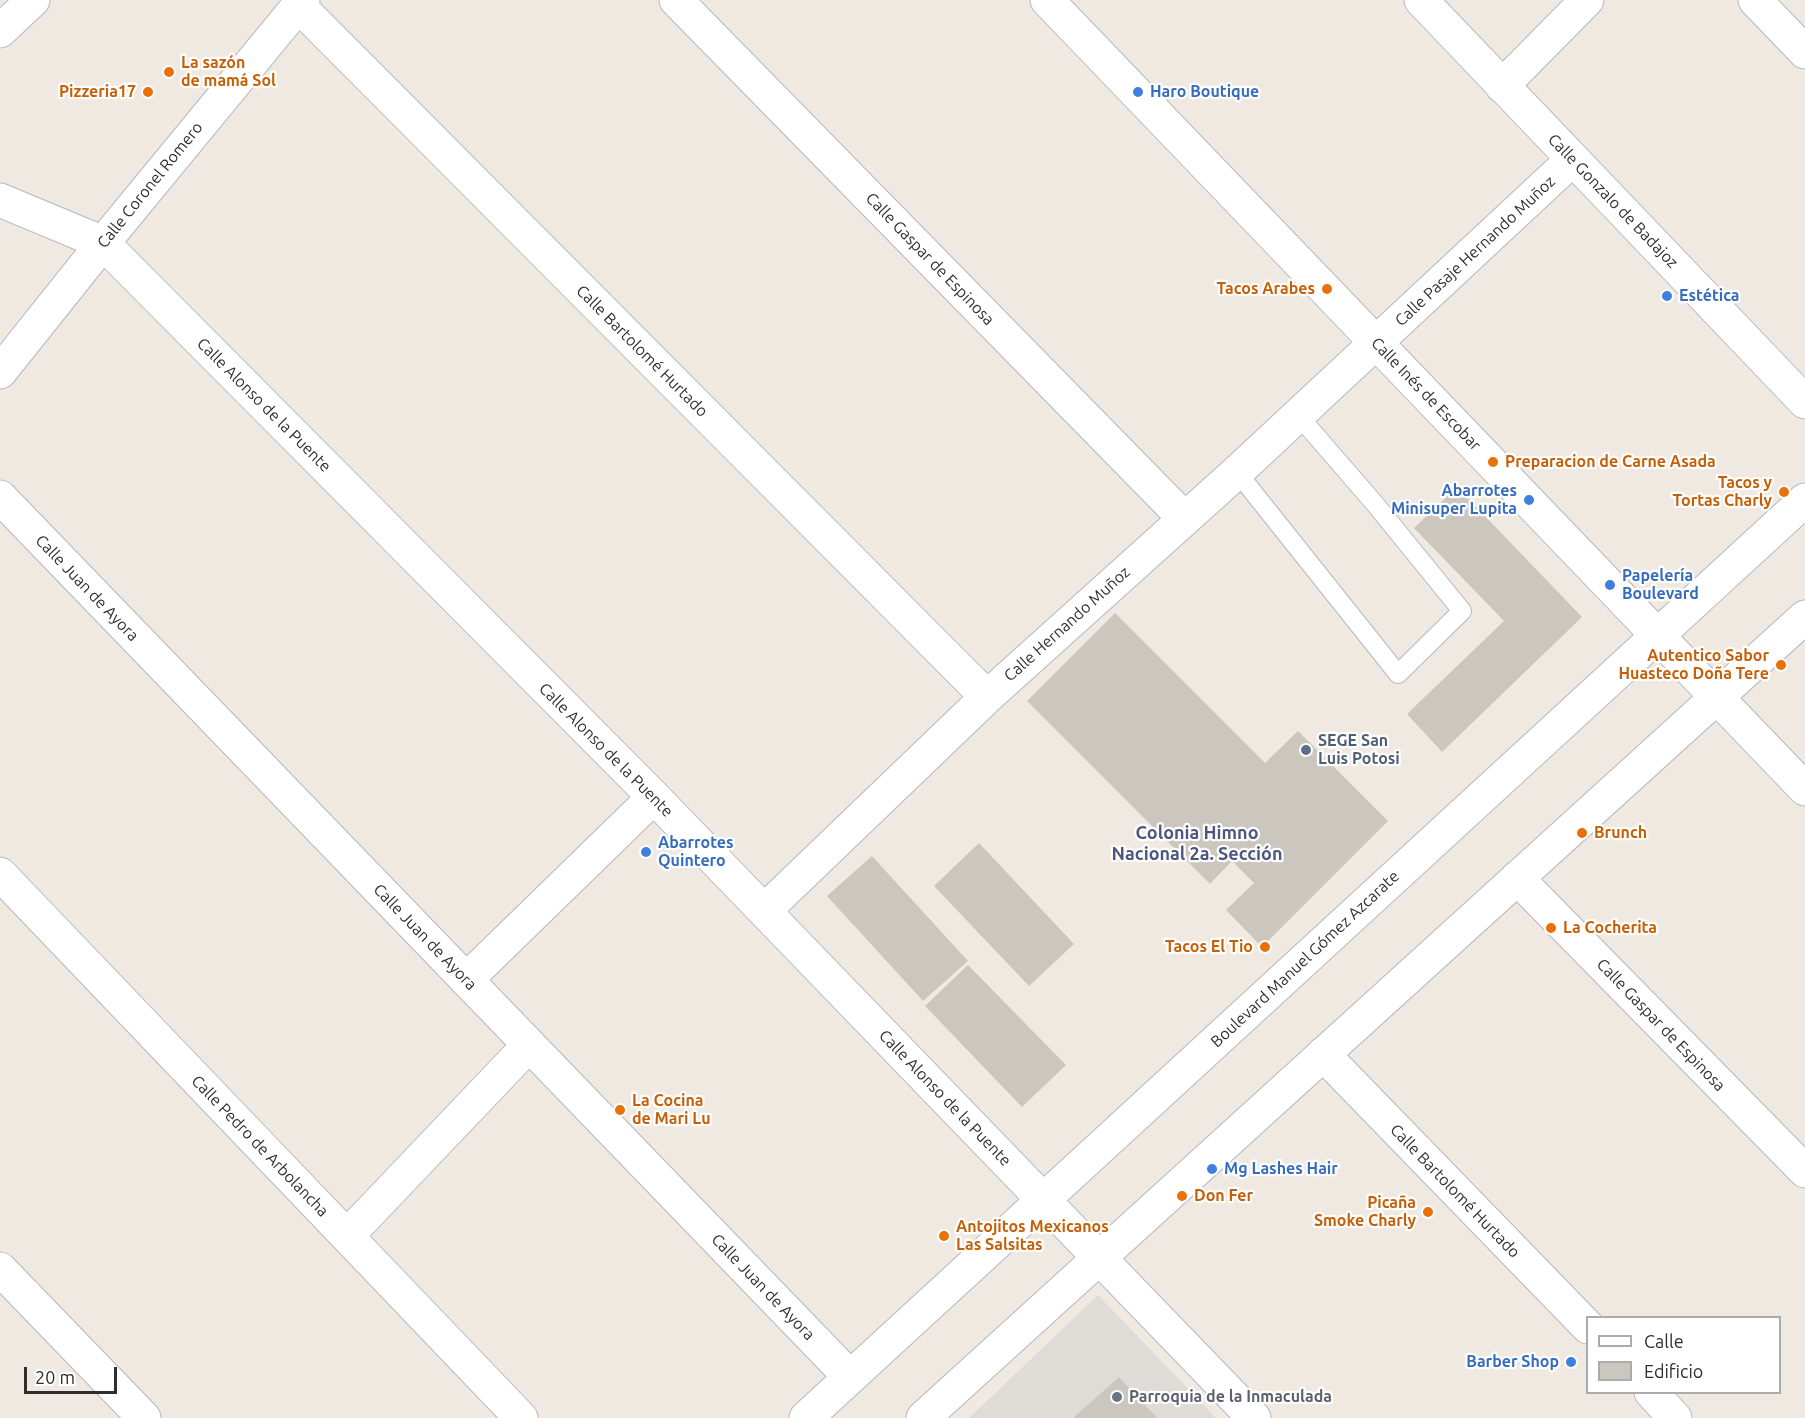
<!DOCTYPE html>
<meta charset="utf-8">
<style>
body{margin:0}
#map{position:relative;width:1805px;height:1418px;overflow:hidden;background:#efe9e1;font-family:Ubuntu,sans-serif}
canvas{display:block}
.legend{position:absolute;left:1586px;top:1316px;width:195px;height:78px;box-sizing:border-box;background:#fff;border:2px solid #ababab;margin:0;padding:8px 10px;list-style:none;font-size:18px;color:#2e2e2e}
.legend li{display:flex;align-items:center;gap:12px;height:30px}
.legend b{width:30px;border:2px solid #ababab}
.scale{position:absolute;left:24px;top:1367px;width:93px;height:27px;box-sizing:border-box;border:3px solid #2e2e2e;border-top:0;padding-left:8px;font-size:18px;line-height:21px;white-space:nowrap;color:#2e2e2e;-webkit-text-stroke:4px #fff;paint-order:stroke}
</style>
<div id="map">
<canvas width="1805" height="1418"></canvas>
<ul class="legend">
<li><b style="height:8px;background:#fff"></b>Calle</li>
<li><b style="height:16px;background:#cbc7bf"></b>Edificio</li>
</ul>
<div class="scale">20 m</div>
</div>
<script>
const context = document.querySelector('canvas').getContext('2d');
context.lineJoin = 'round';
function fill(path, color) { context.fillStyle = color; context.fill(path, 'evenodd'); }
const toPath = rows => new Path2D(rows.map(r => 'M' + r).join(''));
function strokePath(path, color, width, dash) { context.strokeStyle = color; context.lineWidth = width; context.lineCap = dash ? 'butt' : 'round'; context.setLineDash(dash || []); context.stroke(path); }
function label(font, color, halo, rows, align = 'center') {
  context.font = font + ' Ubuntu,sans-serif'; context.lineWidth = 4.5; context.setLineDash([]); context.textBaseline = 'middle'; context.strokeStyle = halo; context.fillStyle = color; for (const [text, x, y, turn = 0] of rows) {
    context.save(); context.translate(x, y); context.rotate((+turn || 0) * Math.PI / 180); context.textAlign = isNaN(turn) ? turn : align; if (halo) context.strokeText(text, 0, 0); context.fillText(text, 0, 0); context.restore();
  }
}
fill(toPath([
 [1098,1295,1216,1418,969,1418]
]), '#dfdcd8');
fill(toPath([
 [1457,487,1582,617,1442,752,1407,714,1504,621,1414,528],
 [1115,613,1265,763,1298,731,1388,821,1262,947,1226,910,1254,883,1232,861,1210,884,1027,701],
 [979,843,1074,944,1029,986,934,886],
 [872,856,968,961,923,1001,827,896],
 [968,965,1066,1065,1022,1107,925,1006],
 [1119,1377,1157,1418,1073,1418]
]), '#cbc7bf');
const lane = toPath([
 [1237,472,1398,674,1462,611,1375,504,1298,415]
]);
const street = toPath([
 [676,0,1184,518],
 [1047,0,1805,789],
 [1421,0,1805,402],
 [1755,0,1805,52],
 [298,5,987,697],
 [0,31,33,0],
 [1502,86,1587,0],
 [0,200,103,243,654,797,1254,1418],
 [0,497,850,1377],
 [0,874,521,1418],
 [1517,878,1805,1171],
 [764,911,987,697,1237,472,1573,159],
 [466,980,654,797],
 [1323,1054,1588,1327],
 [347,1236,529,1045],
 [0,1269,144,1418],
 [1651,1392,1675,1418]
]);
const secondary = toPath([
 [0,372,103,243,303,0],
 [806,1418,1805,500],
 [923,1418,1805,617]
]);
strokePath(lane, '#b4b7c1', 20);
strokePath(street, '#b4b7c1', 35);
strokePath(secondary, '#b4b7c1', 35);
strokePath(lane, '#fff', 18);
strokePath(street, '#fff', 33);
strokePath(secondary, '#fff', 33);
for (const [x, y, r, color] of [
 [169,72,6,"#e8710a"],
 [148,92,6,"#e8710a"],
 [1138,92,6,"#3f7fe0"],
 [1327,289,6,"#e8710a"],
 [1667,296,6,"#3f7fe0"],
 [1493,462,6,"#e8710a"],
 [1784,492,6,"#e8710a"],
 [1529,500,6,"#3f7fe0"],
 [1610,585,6,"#3f7fe0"],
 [1781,665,6,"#e8710a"],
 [1306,750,6,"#5c6f8a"],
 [1582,833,6,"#e8710a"],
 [646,852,6,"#3f7fe0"],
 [1551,928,6,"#e8710a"],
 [1265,947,6,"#e8710a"],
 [620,1110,6,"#e8710a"],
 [1212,1169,6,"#3f7fe0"],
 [1182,1196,6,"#e8710a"],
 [1428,1212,6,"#e8710a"],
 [944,1236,6,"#e8710a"],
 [1571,1362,6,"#3f7fe0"],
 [1117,1397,6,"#6b7280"]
]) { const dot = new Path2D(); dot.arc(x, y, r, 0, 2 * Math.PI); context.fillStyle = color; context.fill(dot); strokePath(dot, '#fff', 2); }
label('bold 16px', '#c56008', '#fff', [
 ["La sazón",181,63],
 ["de mamá Sol",181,81],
 ["Pizzeria17",136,92,"right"],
 ["Tacos Arabes",1315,289,"right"],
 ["Preparacion de Carne Asada",1505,462],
 ["Tacos y",1772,483,"right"],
 ["Tortas Charly",1772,501,"right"],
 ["Autentico Sabor",1769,656,"right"],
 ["Huasteco Doña Tere",1769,674,"right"],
 ["Brunch",1594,833],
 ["La Cocherita",1563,928],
 ["Tacos El Tio",1253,947,"right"],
 ["La Cocina",632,1101],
 ["de Mari Lu",632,1119],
 ["Don Fer",1194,1196],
 ["Picaña",1416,1203,"right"],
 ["Smoke Charly",1416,1221,"right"],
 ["Antojitos Mexicanos",956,1227],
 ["Las Salsitas",956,1245]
], 'left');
label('bold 16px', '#366cbe', '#fff', [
 ["Haro Boutique",1150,92],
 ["Estética",1679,296],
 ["Abarrotes",1517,491,"right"],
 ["Minisuper Lupita",1517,509,"right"],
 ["Papelería",1622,576],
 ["Boulevard",1622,594],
 ["Abarrotes",658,843],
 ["Quintero",658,861],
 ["Mg Lashes Hair",1224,1169],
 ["Barber Shop",1559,1362,"right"]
], 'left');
label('16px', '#2e2e2e', '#fff', [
 ["Calle Coronel Romero",150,185,-51],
 ["Calle Gonzalo de Badajoz",1613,201,46],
 ["Calle Pasaje Hernando Muñoz",1475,251,-43],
 ["Calle Gaspar de Espinosa",930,259,46],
 ["Calle Bartolomé Hurtado",642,351,45],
 ["Calle Inés de Escobar",1426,394,46],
 ["Calle Alonso de la Puente",264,405,45],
 ["Calle Juan de Ayora",87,588,46],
 ["Calle Hernando Muñoz",1067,624,-42],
 ["Calle Alonso de la Puente",606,750,45],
 ["Calle Juan de Ayora",425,937,46],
 ["Boulevard Manuel Gómez Azcarate",1305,959,-43],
 ["Calle Gaspar de Espinosa",1661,1025,46],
 ["Calle Alonso de la Puente",945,1098,46],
 ["Calle Pedro de Arbolancha",260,1146,46],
 ["Calle Bartolomé Hurtado",1455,1191,46],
 ["Calle Juan de Ayora",763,1287,46]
]);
label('bold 16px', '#4e5e75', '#fff', [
 ["SEGE San",1318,741],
 ["Luis Potosi",1318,759]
], 'left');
label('bold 16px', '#5b616d', '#fff', [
 ["Parroquia de la Inmaculada",1129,1397]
], 'left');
label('bold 18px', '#4d5680', '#fff', [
 ["Colonia Himno",1197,833],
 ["Nacional 2a. Sección",1197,854]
]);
</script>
